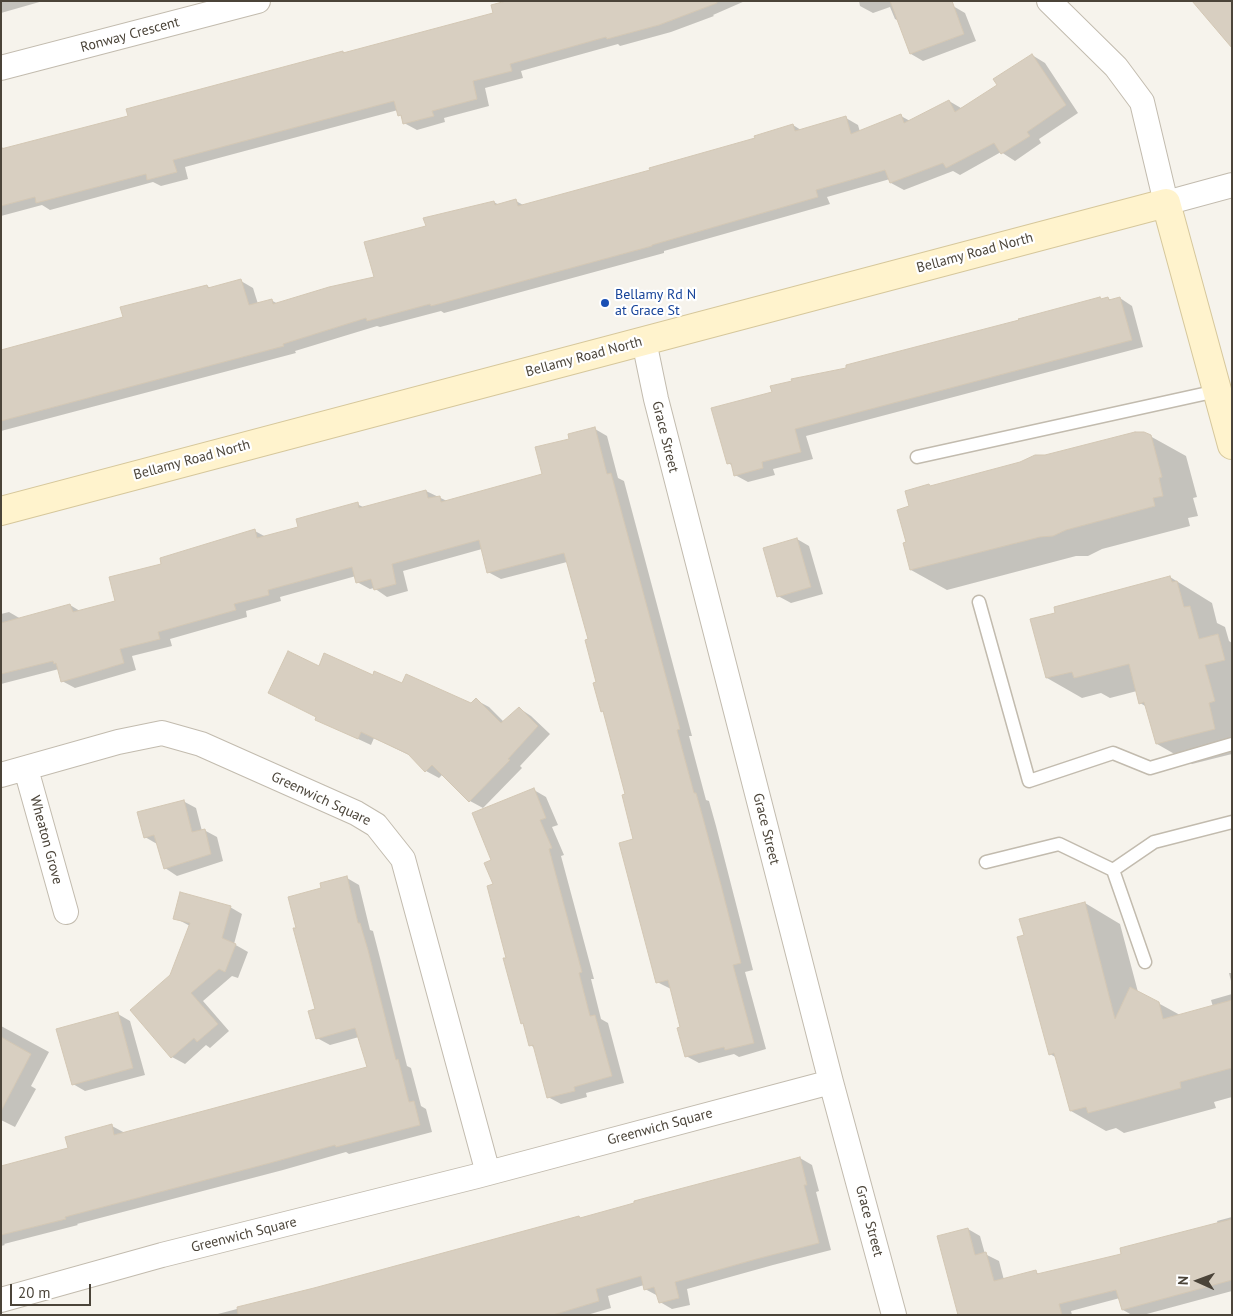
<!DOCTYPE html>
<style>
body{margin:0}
#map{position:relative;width:1233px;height:1316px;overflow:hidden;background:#f6f3ec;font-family:"PT Sans",sans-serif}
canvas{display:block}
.frame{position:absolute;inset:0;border:2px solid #4b4439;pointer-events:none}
.north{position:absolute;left:1173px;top:1256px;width:50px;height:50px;-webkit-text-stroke:4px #fff;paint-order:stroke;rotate:272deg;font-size:14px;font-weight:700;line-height:20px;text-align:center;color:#4b4439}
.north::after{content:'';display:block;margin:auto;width:18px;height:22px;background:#4b4439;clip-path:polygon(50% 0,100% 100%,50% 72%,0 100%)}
.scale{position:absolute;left:10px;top:1284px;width:81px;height:22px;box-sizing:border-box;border:2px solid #4b4439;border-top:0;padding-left:6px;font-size:15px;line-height:18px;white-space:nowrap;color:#4b4439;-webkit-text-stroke:4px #fff;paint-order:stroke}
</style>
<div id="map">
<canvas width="1233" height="1316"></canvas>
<div class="frame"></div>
<div class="north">N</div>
<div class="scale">20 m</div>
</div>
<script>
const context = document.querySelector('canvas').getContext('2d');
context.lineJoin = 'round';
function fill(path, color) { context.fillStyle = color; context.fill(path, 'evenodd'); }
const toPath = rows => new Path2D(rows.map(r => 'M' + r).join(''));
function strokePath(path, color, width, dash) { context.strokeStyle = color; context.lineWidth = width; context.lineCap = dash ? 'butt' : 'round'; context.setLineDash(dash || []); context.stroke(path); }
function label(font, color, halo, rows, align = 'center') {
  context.font = font + ' "PT Sans",sans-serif'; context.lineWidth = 4.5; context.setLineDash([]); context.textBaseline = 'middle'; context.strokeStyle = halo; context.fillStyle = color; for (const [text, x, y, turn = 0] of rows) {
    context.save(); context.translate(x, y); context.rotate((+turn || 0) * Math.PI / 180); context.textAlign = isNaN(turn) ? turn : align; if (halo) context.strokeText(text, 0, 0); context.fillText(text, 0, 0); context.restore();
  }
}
fill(toPath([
 [1,1,43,1,1,13],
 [510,1,745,1,713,15,714,16,671,32,620,46,618,44,521,71,523,78,485,88,489,106,444,118,445,122,417,130,404,123,398,110,185,167,188,179,161,186,153,182,50,210,42,205,1,216,1,147,6,149,130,117,343,52,346,54,495,14],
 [859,1,928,1,953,6,965,13,976,41,923,61,911,54,899,21,895,19,890,7,873,13,860,6],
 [1032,55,1045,63,1078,113,1039,139,1041,143,1015,161,1001,152,960,175,953,171,904,190,891,183,890,179,827,197,830,204,664,251,664,253,444,313,441,311,380,327,377,326,295,351,296,353,1,431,1,351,124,318,207,286,211,288,241,281,253,288,258,304,271,300,278,304,375,277,427,226,494,202,499,205,516,201,525,206,651,171,756,139,793,125,801,130,846,118,858,125,860,132,901,116,910,121,949,101,961,108,999,86],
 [1108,298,1111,300,1120,298,1132,306,1143,347,806,436,813,459,773,469,775,475,748,482,735,475,733,466,728,463,773,392,848,369],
 [595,429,607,436,618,478,624,481,692,736,689,736,706,800,709,801,716,826,753,970,745,972,766,1049,739,1057,734,1054,699,1063,686,1056,682,1028,671,989,657,982,627,795,605,713,602,711,589,640,567,562,501,579,488,572,482,549,403,571,408,591,387,597,374,588,370,589,357,582,356,576,280,597,281,601,246,611,247,617,170,639,172,646,132,656,136,670,75,688,62,681,59,669,1,684,1,614,9,612,21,619,70,605,80,611,116,602,162,565,255,531,266,537,300,528,357,504,365,508,426,491,447,501,544,475,571,440],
 [1150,436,1186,456,1197,497,1193,498,1198,516,1188,518,1190,526,1102,549,1088,556,1076,556,947,590,911,570,907,543,911,507,931,487,1045,457],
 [797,539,809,546,823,594,791,603,778,596],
 [1170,577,1212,603,1217,623,1225,627,1229,641,1232,643,1232,754,1192,764,1157,744,1147,707,1140,703,1137,691,1110,698,1101,693,1082,698,1047,678,1057,613],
 [319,668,373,676,471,705,476,700,489,707,504,722,519,708,531,716,550,734,520,766,522,768,483,808,470,801,443,774,439,778,426,771,411,756,374,738,371,745,317,720],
 [534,790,546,797,558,825,552,827,564,855,561,856,594,979,591,979,601,1019,608,1023,624,1083,586,1093,587,1097,561,1104,548,1097,535,1048,530,1045,525,1025,522,1023,494,885,493,861],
 [183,801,196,808,202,831,204,830,217,837,223,861,177,876,165,868,157,844,145,837],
 [347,878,359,885,370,930,373,931,380,958,407,1066,411,1068,421,1106,426,1109,432,1132,349,1154,346,1152,283,1170,77,1224,78,1225,4,1244,5,1245,1,1246,1,1167,70,1149,112,1126,125,1133,369,1068,359,1037,330,1045,317,1038,316,1010,297,929,322,889],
 [1085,903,1120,924,1138,992,1180,1015,1213,1007,1211,1000,1232,994,1232,1097,1214,1102,1216,1108,1124,1133,1116,1128,1106,1131,1071,1111,1057,1058,1050,1054,1025,936],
 [230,907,242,914,234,944,248,952,238,978,232,976,203,1001,229,1031,210,1048,206,1045,185,1064,172,1057,171,976,190,926,175,918],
 [1229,973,1232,973,1232,985],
 [118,1014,130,1021,145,1075,85,1091,73,1084],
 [1,1026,49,1052,31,1086,36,1089,15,1127,1,1120],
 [800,1158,812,1165,819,1191,816,1192,831,1250,773,1265,687,1289,690,1305,672,1309,660,1302,658,1296,645,1289,644,1285,608,1296,611,1308,587,1315,214,1315,582,1219],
 [1232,1217,1232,1291,1143,1315,1132,1315,1123,1310,1120,1298,1071,1311,1072,1315,960,1315,968,1229,980,1236,985,1254,999,1261,1004,1280,1035,1272,1041,1275,1123,1255,1218,1224,1217,1221]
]), '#0003');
const building = toPath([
 [506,1,717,1,717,3,659,25,607,39,606,37,510,64,512,71,473,81,477,99,432,111,434,116,403,124,401,115,398,116,394,101,173,160,177,172,147,180,146,174,36,203,35,197,1,206,1,149,128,116,126,109,343,51,343,53,493,13,491,5,506,1],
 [890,1,952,1,964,34,910,54,890,1],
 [1192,1,1232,1,1232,48,1192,1],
 [1032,54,1066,105,1027,132,1030,136,1001,154,994,143,946,168,943,163,890,183,885,170,816,190,818,197,652,245,652,246,431,306,430,304,367,321,366,318,283,344,284,346,1,421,1,350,123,317,120,307,207,285,208,288,241,279,249,305,272,299,273,304,329,287,374,277,364,242,426,226,423,218,494,201,495,205,516,199,518,206,650,170,649,168,755,138,754,136,793,124,795,131,846,116,851,134,901,114,904,123,949,100,955,112,997,85,993,79,1032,54],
 [1100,297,1101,299,1108,297,1109,300,1120,297,1132,340,795,429,801,452,762,462,763,468,734,476,731,463,727,464,711,408,772,392,770,386,792,381,791,379,846,368,846,365,1019,320,1018,319,1100,297],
 [595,427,607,474,611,473,680,729,677,730,694,793,696,793,703,818,721,885,741,963,733,965,754,1043,725,1050,724,1047,685,1057,677,1028,680,1027,668,980,656,983,619,843,633,839,622,795,625,794,603,711,601,712,593,683,596,682,585,640,588,639,564,553,487,573,479,540,392,564,396,584,374,590,371,579,356,583,352,567,268,590,269,595,234,604,236,610,158,632,160,639,120,649,124,663,85,675,61,682,56,663,54,664,53,661,1,674,1,623,70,604,73,612,115,601,109,577,161,564,160,558,255,529,257,538,298,527,296,519,358,502,359,508,426,490,428,498,440,496,441,502,542,474,535,447,569,439,568,434,595,427],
 [1135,432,1144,432,1151,435,1162,477,1159,478,1163,496,1153,498,1155,506,1066,530,1053,536,1040,537,910,570,903,543,906,542,897,510,909,506,905,491,929,484,930,486,1020,462,1035,455,1045,455,1135,432],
 [797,538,811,587,777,597,763,548,797,538],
 [1170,576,1172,582,1177,581,1184,607,1190,606,1199,639,1218,634,1225,660,1205,665,1215,701,1209,703,1215,729,1156,744,1144,702,1139,704,1129,664,1074,678,1072,672,1046,678,1030,619,1055,613,1054,607,1170,576],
 [288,651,319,666,324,653,373,675,374,671,402,683,406,674,471,703,476,698,501,723,519,707,538,726,508,759,510,760,469,802,432,765,425,772,408,754,361,732,358,739,315,720,316,717,268,693,288,651],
 [534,788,546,818,540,820,552,848,549,849,582,972,579,973,590,1016,595,1015,612,1076,574,1087,575,1091,547,1098,533,1045,529,1046,523,1023,521,1024,503,958,506,958,487,886,493,884,484,863,491,860,472,813,534,788],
 [184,800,192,832,205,829,211,854,164,869,154,835,144,838,137,812,184,800],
 [347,876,358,923,360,923,368,950,396,1060,398,1059,409,1102,414,1101,420,1125,336,1147,335,1145,270,1163,65,1217,66,1219,1,1235,1,1166,68,1148,65,1137,112,1124,114,1135,367,1067,355,1028,316,1039,308,1011,315,1009,293,928,296,928,288,897,321,888,320,883,347,876],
 [180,892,231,906,222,938,236,944,225,972,219,969,191,993,218,1024,197,1042,194,1038,171,1058,130,1010,170,975,190,923,173,919,180,892],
 [1085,902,1115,1019,1130,987,1159,1002,1163,1019,1232,1000,1232,1068,1180,1082,1181,1088,1111,1107,1088,1113,1086,1107,1070,1111,1054,1053,1049,1055,1017,937,1024,935,1019,919,1085,902],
 [118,1012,133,1068,72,1085,56,1029,118,1012],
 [1,1037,31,1054,1,1111,1,1037],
 [800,1157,807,1185,804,1185,819,1243,760,1258,675,1282,679,1298,659,1303,654,1287,644,1290,641,1276,596,1289,599,1301,553,1315,238,1315,237,1307,314,1288,579,1216,580,1218,634,1203,634,1201,800,1157],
 [1232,1219,1232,1280,1122,1310,1116,1290,1059,1304,1062,1315,958,1315,937,1236,968,1228,975,1255,986,1252,994,1281,1036,1270,1037,1274,1121,1254,1120,1248,1232,1219]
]);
fill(building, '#d8cfc1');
strokePath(building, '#d3c7b4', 1);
const lane = toPath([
 [917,457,1217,391],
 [979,602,1029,781,1113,753,1150,768,1232,744],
 [986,862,1059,844,1113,870,1145,962],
 [1113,870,1154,842,1232,822]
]);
const street = toPath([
 [1049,1,1116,67,1142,102,1166,203,1232,185],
 [1,68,258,1],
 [644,341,656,399,831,1082,894,1315],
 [26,769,66,912],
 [1,775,118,742,162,733,201,744,356,813,376,825,403,859,488,1173],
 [1,1300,162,1255,477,1176,831,1082]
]);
const secondary = toPath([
 [1,511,1166,203,1232,445]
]);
strokePath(lane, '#c2bbae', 15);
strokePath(street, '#c2bbae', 26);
strokePath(secondary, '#d6c79b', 30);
strokePath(lane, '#fff', 12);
strokePath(street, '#fff', 24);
strokePath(secondary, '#fff3cd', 28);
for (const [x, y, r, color] of [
 [605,303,5,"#1a4fb4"]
]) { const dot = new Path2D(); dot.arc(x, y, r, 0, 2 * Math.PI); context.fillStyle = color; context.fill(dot); strokePath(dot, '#fff', 2); }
label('14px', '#4b4439', '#fff', [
 ["Ronway Crescent",130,35,-15],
 ["Bellamy Road North",975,253,-15],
 ["Bellamy Road North",584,357,-15],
 ["Grace Street",665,437,76],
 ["Bellamy Road North",192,460,-15],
 ["Greenwich Square",321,799,25],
 ["Grace Street",766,829,76],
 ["Wheaton Grove",46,840,75],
 ["Greenwich Square",660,1127,-15],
 ["Grace Street",869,1221,75],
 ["Greenwich Square",244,1235,-14]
]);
label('14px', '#164399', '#fff', [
 ["Bellamy Rd N",615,295],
 ["at Grace St",615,311]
], 'left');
</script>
